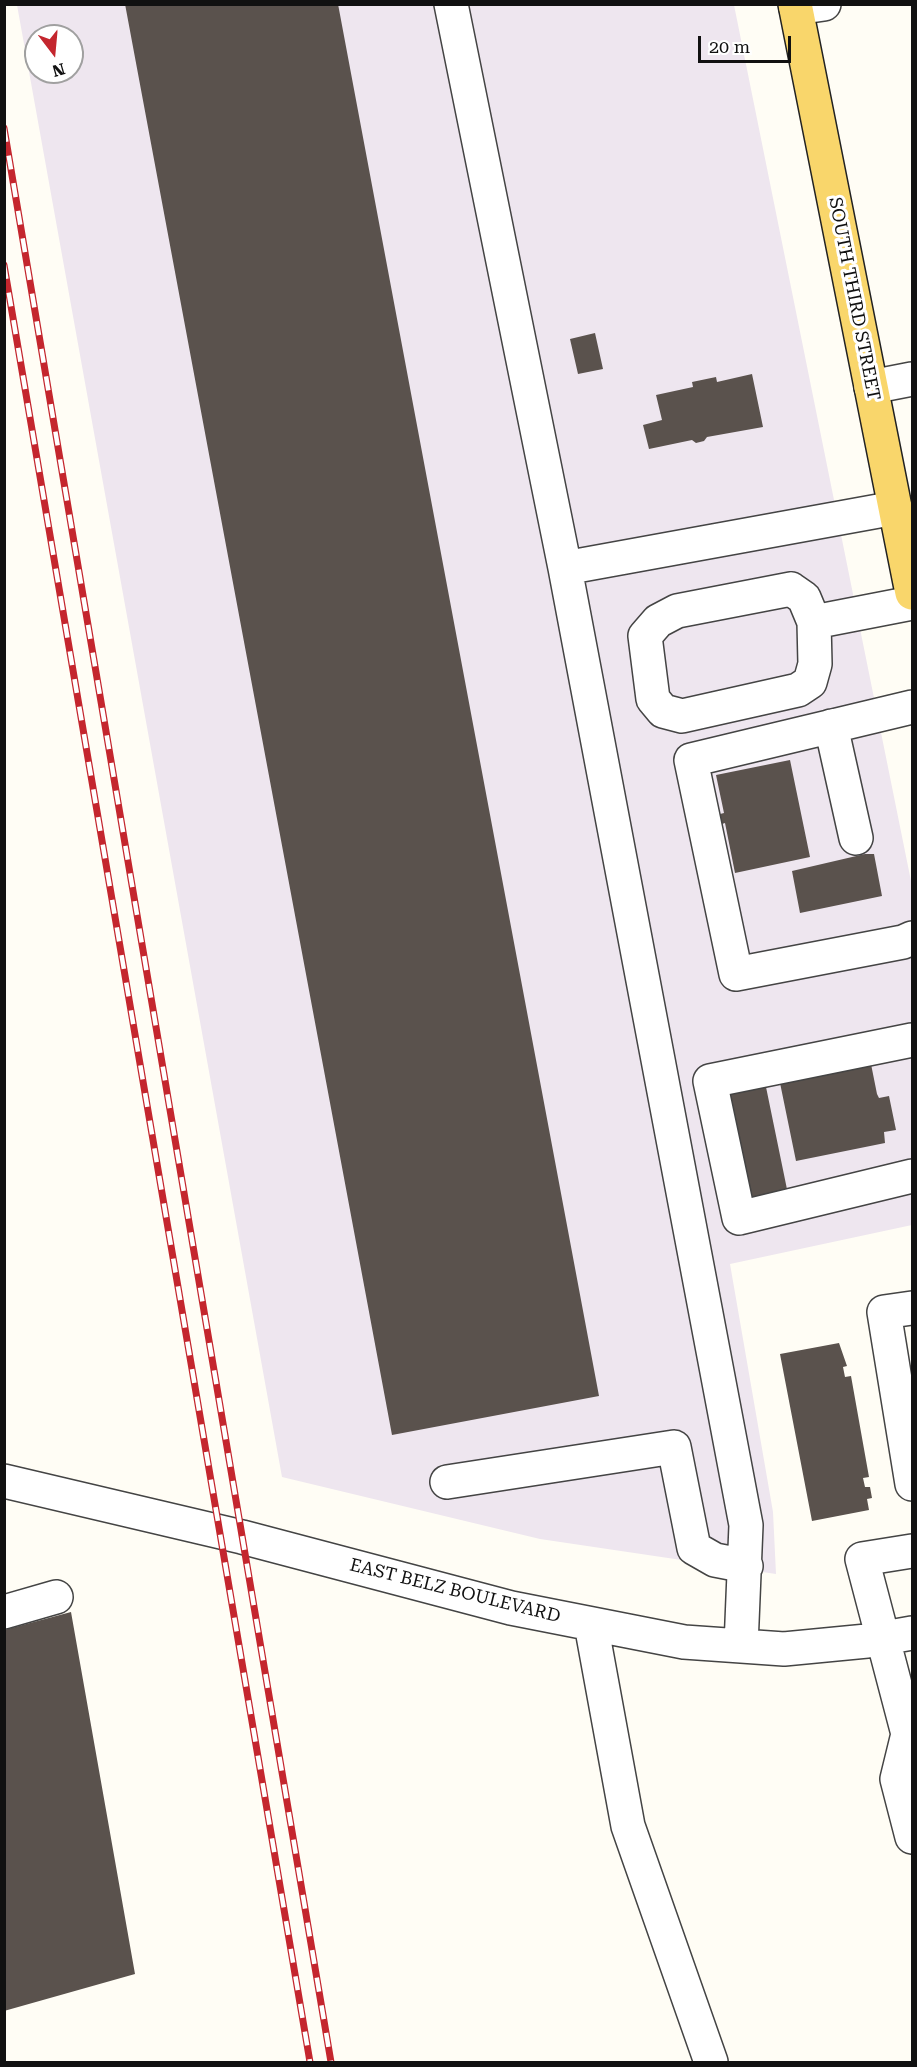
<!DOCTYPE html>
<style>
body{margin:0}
#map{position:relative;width:917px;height:2067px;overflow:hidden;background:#fffdf5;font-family:"Roboto Serif",serif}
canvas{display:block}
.frame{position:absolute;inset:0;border:6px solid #111;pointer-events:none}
.north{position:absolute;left:24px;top:24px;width:60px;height:60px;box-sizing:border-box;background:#fff;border:2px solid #a0a0a0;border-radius:50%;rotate:164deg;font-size:16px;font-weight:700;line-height:24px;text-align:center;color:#111}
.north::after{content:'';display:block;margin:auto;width:21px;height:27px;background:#c4262e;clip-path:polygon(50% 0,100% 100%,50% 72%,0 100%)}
.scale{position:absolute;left:698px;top:36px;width:93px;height:27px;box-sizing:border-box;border:3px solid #111;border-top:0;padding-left:8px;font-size:18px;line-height:21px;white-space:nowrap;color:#111;-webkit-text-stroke:4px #fff;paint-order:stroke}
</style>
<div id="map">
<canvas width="917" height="2067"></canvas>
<div class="frame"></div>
<div class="north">N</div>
<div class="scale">20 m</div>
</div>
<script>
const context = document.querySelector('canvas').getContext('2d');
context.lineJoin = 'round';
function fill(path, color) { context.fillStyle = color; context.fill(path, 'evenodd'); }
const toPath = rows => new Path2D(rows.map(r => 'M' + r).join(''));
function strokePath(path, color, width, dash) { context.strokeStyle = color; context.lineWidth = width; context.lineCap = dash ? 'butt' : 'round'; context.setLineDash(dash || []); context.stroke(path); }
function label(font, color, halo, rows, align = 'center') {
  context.font = font + ' "Roboto Serif",serif'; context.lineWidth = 6; context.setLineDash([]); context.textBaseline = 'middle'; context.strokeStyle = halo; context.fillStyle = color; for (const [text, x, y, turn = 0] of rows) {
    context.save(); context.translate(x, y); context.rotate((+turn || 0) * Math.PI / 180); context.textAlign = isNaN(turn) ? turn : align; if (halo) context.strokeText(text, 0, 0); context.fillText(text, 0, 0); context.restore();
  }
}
fill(toPath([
 [17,5,734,5,912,886,912,1225,730,1264,773,1512,776,1574,540,1539,282,1477],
 [36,36,72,36,72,72,36,72]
]), '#eee6ef');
fill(toPath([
 [125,4,338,4,599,1396,392,1435],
 [595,333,603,369,578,374,570,339],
 [752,374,763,427,707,437,704,441,696,443,692,440,649,449,643,425,662,420,656,395,693,387,692,382,716,377,717,382],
 [790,760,810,857,735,873,725,823,722,824,720,814,724,813,716,775],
 [865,854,874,854,882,896,800,913,792,871],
 [870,1059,877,1094,879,1098,889,1096,896,1130,884,1132,885,1143,796,1161,779,1078],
 [766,1087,789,1199,746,1208,722,1095],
 [839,1343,847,1366,843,1367,845,1377,851,1376,869,1477,863,1478,865,1487,870,1487,872,1498,867,1499,869,1510,812,1521,780,1354],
 [71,1612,135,1974,4,2011,4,1630]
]), '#5a524d');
const minor = toPath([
 [451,4,565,568],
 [796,8,824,4],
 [871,387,912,379],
 [791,589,804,598,814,622,815,664,810,682,798,690,682,716,663,711,653,699,645,636,658,621,677,611,791,589],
 [814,622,912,603],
 [912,707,691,760,736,974,903,942,912,938],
 [831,726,856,838],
 [912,1040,710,1081,739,1218,912,1176],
 [912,1308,884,1312,912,1484],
 [4,1481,242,1537,511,1608,684,1642,784,1649,867,1641,912,1633],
 [447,1482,674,1447,694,1548,715,1560,746,1566],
 [912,1551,862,1559,908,1734,897,1779,912,1837],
 [4,1612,56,1597],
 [591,1624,628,1826,711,2062],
 [741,1646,746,1525,565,568,895,508]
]);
const major = toPath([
 [795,4,912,593]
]);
strokePath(minor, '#444', 36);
strokePath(major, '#222', 36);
strokePath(minor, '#fff', 33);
strokePath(major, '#f9d66b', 33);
const rail = toPath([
 [4,128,331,2062],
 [4,265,310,2062]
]);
strokePath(rail, '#c4262e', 7);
strokePath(rail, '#fff', 4.5, [14]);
label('18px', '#111', '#fff', [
 ["SOUTH THIRD STREET",854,299,79],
 ["EAST BELZ BOULEVARD",455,1591,14]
]);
</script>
